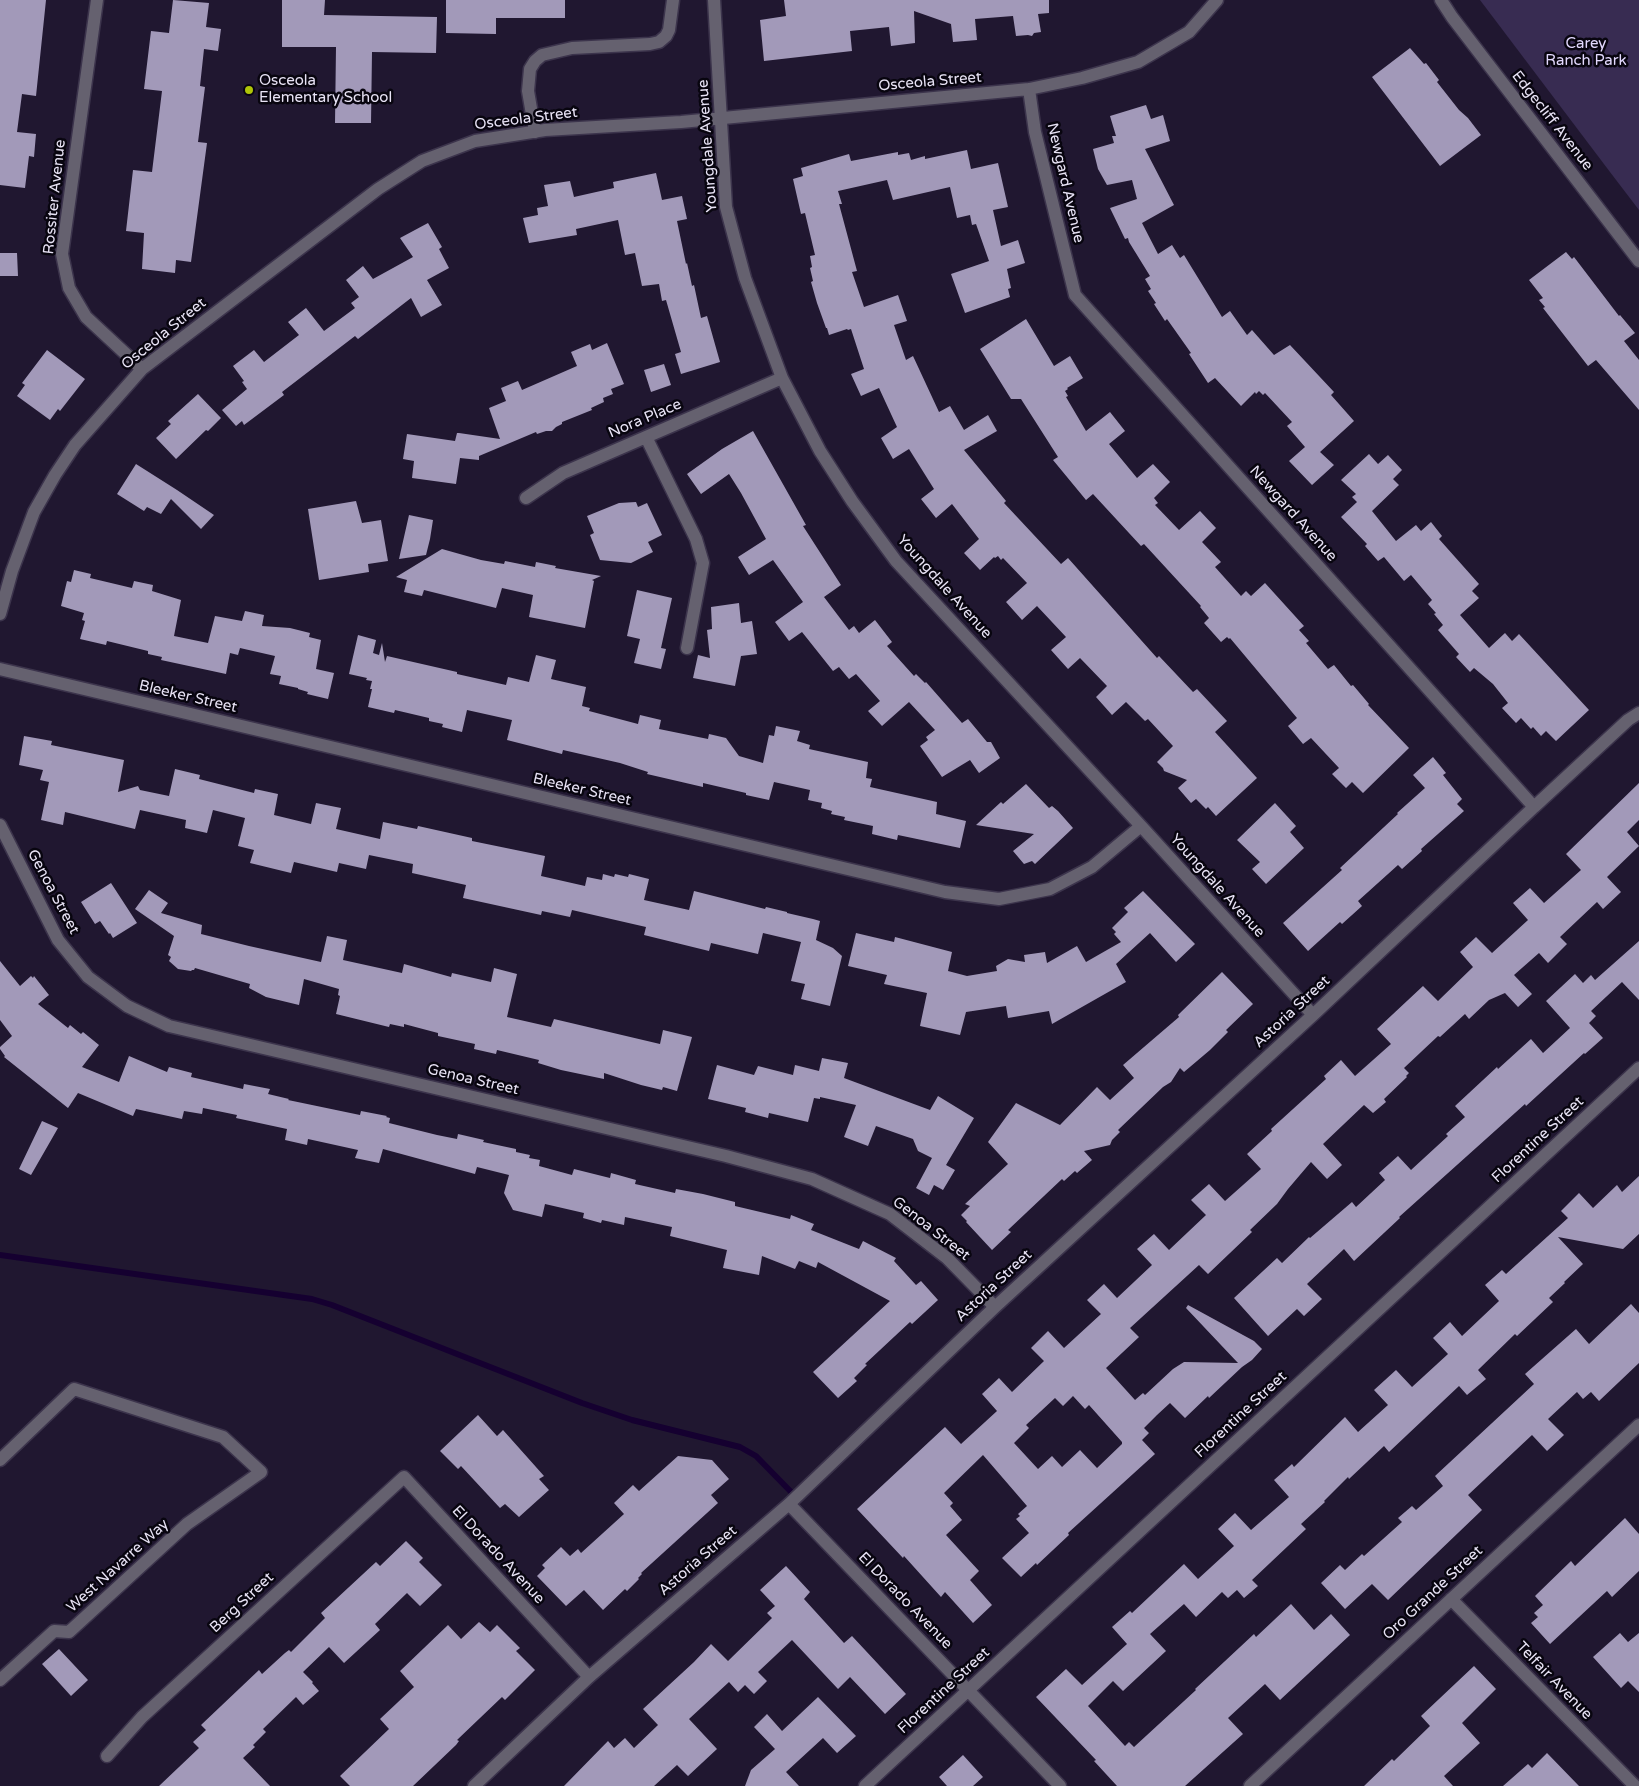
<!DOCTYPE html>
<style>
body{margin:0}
canvas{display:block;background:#201730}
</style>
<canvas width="1639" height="1786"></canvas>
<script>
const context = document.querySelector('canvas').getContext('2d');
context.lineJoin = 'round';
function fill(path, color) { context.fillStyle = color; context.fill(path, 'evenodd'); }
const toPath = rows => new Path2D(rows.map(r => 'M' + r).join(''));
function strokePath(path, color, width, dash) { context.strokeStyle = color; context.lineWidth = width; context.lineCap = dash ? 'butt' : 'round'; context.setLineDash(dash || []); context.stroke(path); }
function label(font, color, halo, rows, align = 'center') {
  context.font = font + ' "Varela Round",sans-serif'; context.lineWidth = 5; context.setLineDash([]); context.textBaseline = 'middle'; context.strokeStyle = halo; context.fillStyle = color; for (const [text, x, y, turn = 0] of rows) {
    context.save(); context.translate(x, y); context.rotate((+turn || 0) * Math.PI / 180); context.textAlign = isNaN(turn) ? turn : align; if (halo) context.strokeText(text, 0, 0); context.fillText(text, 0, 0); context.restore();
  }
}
fill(toPath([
 [1480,0,1639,0,1639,210,1610,172]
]), '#382c52');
strokePath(toPath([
 [0,1255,312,1299,332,1305,582,1403,632,1420,740,1447,756,1456,796,1497]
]), '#150030', 6);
fill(toPath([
 [0,0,46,0,36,96,22,94,17,132,36,134,34,157,29,156,25,188,0,185],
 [173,0,209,3,206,27,221,29,218,51,204,49,200,86,205,87,198,142,207,143,191,262,176,260,175,273,142,269,144,233,126,231,133,170,152,172,162,91,144,89,151,31,169,33],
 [282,0,325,0,324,15,437,17,436,53,372,52,371,123,335,123,336,47,282,47],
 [446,0,565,0,565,18,496,18,496,34,446,33],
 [784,0,1049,0,1049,13,1038,14,1041,32,1034,33,1032,36,1028,35,1016,36,1013,16,975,19,977,40,953,42,951,24,914,11,915,43,891,46,889,27,850,31,852,51,764,61,760,20,786,16],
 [1410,48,1424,64,1426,63,1439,80,1437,82,1459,110,1468,118,1481,135,1440,166,1372,77],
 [1146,105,1151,119,1163,115,1170,141,1145,149,1174,205,1142,223,1158,254,1172,245,1180,258,1184,255,1222,317,1230,311,1247,335,1252,330,1274,355,1290,345,1334,392,1331,395,1354,421,1320,452,1334,465,1312,485,1289,461,1305,447,1287,426,1292,422,1265,393,1263,395,1259,391,1256,394,1255,392,1241,406,1215,378,1208,383,1189,354,1191,353,1167,319,1165,321,1154,304,1156,303,1148,291,1151,289,1145,279,1150,276,1129,242,1128,238,1125,239,1110,208,1137,199,1132,180,1107,185,1098,169,1093,149,1114,143,1112,136,1116,136,1110,116],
 [967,150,971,169,998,163,1008,207,993,210,1001,246,1018,240,1025,263,1007,269,1011,288,1008,289,1010,297,965,313,951,274,989,261,976,224,972,225,970,215,957,218,950,187,893,200,887,180,838,191,842,204,839,204,857,271,852,272,864,307,898,295,907,321,894,325,906,360,913,356,939,412,950,406,964,430,988,415,997,431,964,450,1006,501,1004,503,1061,564,1068,558,1157,658,1159,656,1193,692,1197,689,1227,721,1215,732,1257,778,1216,816,1208,807,1206,809,1196,799,1191,803,1178,788,1187,780,1164,771,1163,768,1157,762,1173,746,1148,719,1145,721,1126,702,1112,715,1096,697,1107,686,1080,658,1068,669,1051,650,1066,637,1037,606,1022,620,1006,602,1027,583,1003,558,1001,560,998,556,995,558,994,557,980,570,964,553,979,539,952,504,936,518,921,499,934,489,909,449,893,459,881,438,897,427,879,388,861,396,851,374,864,369,851,329,848,330,847,329,829,335,827,328,826,328,817,303,811,282,813,281,810,268,812,267,810,256,815,255,805,213,801,214,793,179,803,176,801,168,849,154,851,161,898,152,898,155,909,153,911,160,925,156,925,159],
 [656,173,662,200,682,196,687,219,677,221,686,264,687,263,692,286,694,285,701,318,707,316,720,362,681,374,675,354,681,352,666,300,662,301,659,284,642,286,635,253,625,255,618,220,576,229,577,235,529,243,523,218,538,215,537,208,548,206,544,185,570,181,574,197,614,188,613,182],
 [428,223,442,247,439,249,449,268,427,280,442,305,421,317,411,298,358,339,355,336,282,392,284,395,244,425,242,421,236,426,222,410,247,389,242,382,244,381,233,366,254,350,264,362,299,335,288,322,306,308,324,331,355,308,351,303,359,297,346,280,363,266,373,279,413,257,400,238],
 [1566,252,1572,259,1574,257,1619,316,1620,315,1635,333,1624,341,1639,360,1639,410,1596,360,1588,366,1543,308,1545,307,1539,300,1543,298,1529,280],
 [0,253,17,253,18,276,0,276],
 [1026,319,1054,366,1070,356,1083,378,1067,388,1068,389,1065,391,1068,396,1066,397,1086,431,1110,412,1125,431,1109,444,1137,478,1153,464,1170,482,1154,498,1158,503,1155,505,1179,530,1200,511,1216,528,1202,542,1221,562,1215,567,1241,596,1246,591,1251,596,1265,583,1304,626,1299,630,1309,641,1306,643,1328,669,1334,665,1351,686,1353,685,1369,704,1368,705,1409,748,1363,793,1352,782,1346,788,1332,774,1339,768,1311,738,1303,744,1288,726,1297,718,1230,638,1229,639,1227,637,1221,642,1204,623,1209,618,1200,607,1201,606,1144,544,1141,546,1093,494,1086,500,1053,460,1058,457,1021,399,1011,399,980,349],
 [607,343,624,384,611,389,613,394,603,398,604,402,591,408,592,410,562,422,562,424,556,427,552,431,546,431,537,434,536,432,479,456,479,460,460,458,456,484,412,478,414,461,403,459,407,434,455,441,457,433,459,433,500,439,489,408,506,401,501,388,518,381,522,390,577,366,571,352,590,344,592,350],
 [47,350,85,379,60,411,58,409,50,420,17,396,25,385,22,383],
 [664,364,671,385,651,392,644,370],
 [198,394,221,418,208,431,206,430,176,459,156,438,171,424,168,421],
 [753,431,806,525,803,526,841,585,824,597,849,630,854,626,859,633,875,620,892,642,887,646,914,676,916,674,925,683,926,682,962,723,968,719,987,742,991,742,1000,758,979,773,970,760,942,777,920,746,928,740,926,737,935,730,909,702,882,726,868,711,880,701,856,674,849,679,839,667,833,671,802,632,789,641,775,622,803,602,773,560,749,575,738,557,766,539,741,493,729,474,701,494,687,474,722,449],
 [1369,454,1378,464,1388,455,1402,470,1393,479,1399,485,1372,511,1396,541,1416,525,1421,531,1431,522,1442,536,1439,539,1479,584,1472,591,1479,598,1460,615,1489,648,1505,633,1512,641,1519,634,1589,710,1556,741,1546,731,1541,736,1533,727,1531,729,1521,718,1516,723,1502,708,1508,703,1493,684,1474,668,1470,672,1456,657,1459,654,1438,630,1443,625,1434,614,1436,613,1428,604,1432,600,1411,575,1404,581,1384,557,1378,561,1365,546,1367,544,1341,517,1357,502,1352,497,1356,494,1341,480],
 [136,464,177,490,214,515,201,529,171,499,161,514,147,507,144,511,117,494],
 [356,501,362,523,381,520,388,561,368,564,369,572,319,580,308,509],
 [636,502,638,507,647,503,662,535,648,542,653,552,631,563,600,560,590,535,594,533,587,516,619,503],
 [409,515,433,520,430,539,426,555,399,559],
 [442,549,481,560,504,564,505,561,535,567,536,562,556,566,555,568,601,576,592,580,594,581,585,628,529,617,533,595,502,588,496,608,424,590,422,596,404,592,407,580,396,577],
 [74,570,91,574,90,578,132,588,134,581,153,585,152,591,181,600,174,636,208,643,215,616,242,621,245,611,264,615,262,626,290,628,310,633,309,637,321,640,316,669,334,673,328,699,307,694,308,692,298,689,298,688,279,684,281,676,270,674,275,656,240,648,238,655,230,653,226,674,161,660,162,657,148,654,148,651,107,641,106,645,80,639,85,621,82,620,84,613,61,606,67,581,71,582],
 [637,590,672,598,661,648,666,649,661,669,634,663,640,639,627,636],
 [739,603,741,623,752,621,757,654,741,656,735,686,693,678,698,655,710,658,707,630,712,629,711,607],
 [358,635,376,640,373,653,379,655,382,643,385,662,387,656,457,672,457,674,506,685,508,677,529,682,536,655,556,660,551,679,586,687,582,706,590,708,589,711,638,724,640,715,661,720,659,729,708,739,709,734,726,738,739,756,763,763,769,735,774,736,776,726,800,731,797,741,810,745,809,749,868,762,866,778,872,779,870,787,937,802,936,814,966,821,960,848,898,835,897,840,872,834,873,826,844,820,845,817,831,814,832,811,821,808,822,803,808,800,810,790,774,782,769,800,746,795,746,793,703,783,703,787,647,774,648,772,620,763,563,750,562,754,507,740,512,720,467,710,462,732,442,727,443,724,429,721,429,718,395,710,394,713,368,707,372,689,370,689,372,681,366,680,367,678,349,674],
 [24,736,52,741,51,745,124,760,118,792,138,786,140,790,169,796,175,769,200,775,199,779,254,793,255,789,278,794,274,815,311,824,316,803,341,808,336,829,380,839,383,822,417,829,418,826,472,838,472,841,545,856,541,876,585,886,587,877,602,880,603,874,614,877,615,874,628,877,629,874,649,879,644,900,689,910,694,891,765,909,766,907,787,912,787,913,813,919,820,921,816,940,833,948,842,956,830,1006,801,999,805,984,791,981,801,942,763,933,758,954,711,943,709,951,644,935,646,927,572,910,570,917,542,911,541,915,463,898,466,885,412,873,413,864,369,855,366,869,339,863,337,872,294,862,291,873,250,863,254,850,238,846,245,818,213,810,207,833,185,828,186,820,140,810,135,829,65,812,63,825,41,820,49,782,40,780,43,770,19,765],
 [1433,757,1446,773,1443,775,1462,799,1457,804,1464,811,1421,849,1422,851,1402,869,1398,865,1358,901,1362,906,1342,924,1340,922,1308,951,1283,923,1342,870,1340,868,1398,814,1397,813,1425,788,1413,775],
 [1639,783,1639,820,1627,832,1639,846,1607,877,1621,892,1603,909,1597,902,1560,937,1567,944,1548,963,1539,953,1514,975,1532,994,1518,1007,1505,993,1489,1000,1469,1019,1465,1014,1440,1037,1438,1036,1404,1068,1409,1073,1406,1076,1407,1077,1384,1099,1386,1102,1373,1113,1364,1105,1323,1144,1342,1165,1327,1179,1311,1162,1288,1189,1277,1204,1250,1230,1252,1232,1208,1274,1199,1265,1130,1328,1139,1337,1106,1368,1135,1400,1143,1393,1145,1395,1173,1369,1184,1362,1238,1363,1186,1308,1188,1305,1254,1341,1262,1349,1252,1360,1242,1367,1209,1398,1208,1396,1185,1418,1170,1403,1157,1415,1144,1428,1149,1433,1142,1440,1155,1454,1068,1533,1069,1535,1037,1565,1036,1563,1021,1577,1002,1558,1029,1533,1016,1519,1020,1516,1018,1514,1027,1506,983,1455,944,1493,953,1503,950,1506,962,1520,946,1535,979,1571,970,1580,992,1605,973,1623,945,1592,941,1597,904,1556,903,1558,857,1509,945,1427,961,1444,997,1411,982,1394,999,1378,1012,1392,1044,1361,1031,1348,1048,1331,1064,1348,1101,1314,1087,1300,1104,1284,1117,1298,1152,1265,1137,1249,1154,1234,1169,1250,1206,1215,1191,1200,1209,1184,1225,1201,1261,1169,1247,1154,1272,1131,1271,1129,1326,1079,1324,1076,1341,1060,1355,1076,1391,1044,1377,1029,1423,986,1438,1001,1473,967,1460,952,1476,937,1492,953,1528,920,1513,903,1530,888,1544,903,1581,870,1566,854],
 [1073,1396,1085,1409,1089,1405,1122,1442,1122,1444,1097,1468,1080,1450,1062,1467,1052,1456,1038,1469,1014,1443,1029,1428,1026,1425,1055,1398,1063,1406],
 [1026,784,1049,808,1052,806,1058,811,1073,828,1035,864,1032,861,1024,864,1013,851,1034,834,976,825,1001,802,1003,804],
 [1275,803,1296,826,1290,832,1304,848,1266,884,1252,869,1260,862,1237,840],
 [111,883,137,923,113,938,110,933,109,934,100,921,95,924,81,902],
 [149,890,168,903,161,913,202,925,201,934,249,946,321,962,327,936,347,940,343,960,402,973,404,964,451,977,452,973,491,982,494,968,517,974,507,1017,551,1027,554,1019,660,1044,663,1030,692,1037,677,1091,663,1087,662,1090,641,1085,604,1073,604,1079,561,1070,538,1063,539,1060,497,1050,496,1054,474,1049,475,1044,438,1036,438,1033,404,1024,404,1027,390,1024,389,1027,336,1014,340,996,338,995,339,989,304,979,299,1005,266,997,249,988,250,984,195,968,194,970,192,970,191,971,178,969,169,961,171,957,168,955,174,936,135,909],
 [1143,891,1195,944,1176,962,1150,933,1116,964,1126,982,1052,1024,1049,1011,1008,1018,1006,1006,966,1012,960,1035,920,1026,927,993,884,984,887,975,848,966,856,933,894,942,895,937,952,952,948,971,967,976,997,971,996,966,1008,959,1025,962,1024,955,1045,952,1047,963,1077,946,1086,962,1121,942,1114,934,1116,932,1112,928,1128,912,1124,908],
 [1639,941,1639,1000,1622,982,1591,1011,1596,1016,1589,1023,1603,1038,1585,1054,1584,1053,1526,1106,1525,1104,1399,1217,1400,1218,1354,1261,1344,1249,1307,1284,1322,1299,1304,1316,1297,1309,1268,1336,1234,1298,1277,1258,1282,1263,1309,1237,1310,1238,1352,1202,1356,1207,1385,1180,1379,1173,1398,1156,1411,1170,1448,1136,1446,1134,1465,1117,1455,1106,1497,1067,1498,1069,1531,1039,1543,1053,1570,1028,1546,1001,1575,974,1583,983,1591,975,1595,980],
 [0,961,20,986,31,976,33,978,34,976,49,995,38,1004,68,1028,70,1025,81,1034,83,1032,99,1045,82,1067,119,1082,129,1056,167,1072,169,1067,192,1073,191,1077,243,1089,244,1084,270,1089,268,1094,289,1099,288,1100,360,1115,361,1111,387,1116,386,1117,390,1118,389,1123,437,1135,457,1139,458,1134,484,1140,483,1142,516,1149,516,1152,530,1155,529,1158,540,1160,539,1166,572,1175,574,1169,610,1178,611,1173,636,1180,635,1184,675,1193,676,1189,703,1194,735,1202,735,1206,790,1219,791,1215,814,1224,811,1230,859,1249,863,1241,896,1258,894,1261,916,1285,921,1281,938,1300,912,1324,910,1322,865,1364,867,1365,854,1378,857,1381,838,1398,813,1372,890,1301,818,1262,816,1268,799,1261,795,1269,762,1256,759,1275,723,1268,727,1250,670,1236,672,1227,625,1217,624,1225,602,1220,601,1223,583,1218,584,1213,545,1204,542,1217,513,1210,504,1193,509,1175,477,1167,475,1174,383,1149,379,1163,355,1158,358,1150,308,1139,307,1145,285,1140,287,1129,236,1118,237,1115,203,1108,202,1114,184,1111,182,1119,136,1109,133,1116,78,1093,68,1108,4,1057,5,1056,0,1049,0,1047,12,1036,0,1020],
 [1222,972,1253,1004,1226,1030,1228,1032,1210,1050,1184,1072,1180,1068,1171,1082,1163,1087,1118,1130,1120,1132,1112,1140,1110,1145,1084,1151,1092,1160,1077,1173,1075,1171,1064,1181,1062,1179,1008,1230,1011,1232,992,1250,966,1222,967,1221,961,1215,970,1206,965,1204,1008,1164,988,1142,1016,1103,1060,1125,1097,1087,1110,1100,1134,1078,1123,1065,1179,1017,1178,1015],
 [822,1058,848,1063,844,1078,930,1110,938,1096,974,1118,946,1165,955,1170,943,1190,934,1185,929,1195,916,1188,932,1158,918,1151,913,1139,876,1126,868,1146,844,1137,856,1105,820,1097,820,1099,814,1098,808,1122,769,1113,768,1118,745,1112,746,1108,708,1099,717,1065,754,1075,758,1066,793,1075,795,1065,819,1071],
 [42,1121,58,1128,31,1175,19,1169],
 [1639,1176,1639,1234,1623,1249,1558,1237,1583,1264,1564,1282,1565,1283,1549,1298,1553,1302,1517,1336,1515,1334,1478,1370,1486,1379,1467,1395,1459,1386,1389,1452,1384,1446,1349,1479,1348,1477,1324,1501,1325,1502,1301,1524,1306,1529,1252,1580,1258,1586,1244,1598,1237,1590,1228,1598,1222,1592,1196,1617,1184,1604,1150,1634,1166,1651,1123,1691,1113,1681,1088,1706,1125,1746,1129,1742,1134,1747,1196,1690,1195,1689,1254,1634,1256,1637,1291,1604,1314,1630,1331,1614,1350,1635,1280,1700,1265,1684,1228,1718,1243,1734,1185,1786,1117,1786,1094,1761,1096,1760,1036,1697,1066,1669,1082,1685,1127,1644,1112,1627,1130,1611,1132,1613,1184,1564,1198,1579,1234,1546,1218,1529,1235,1513,1251,1530,1289,1497,1274,1480,1292,1464,1294,1467,1345,1417,1358,1432,1388,1405,1374,1390,1396,1370,1412,1387,1448,1354,1433,1338,1450,1322,1462,1336,1499,1301,1485,1285,1502,1270,1506,1274,1568,1218,1561,1211,1579,1193,1593,1208,1617,1185,1622,1192],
 [1631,1304,1639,1313,1639,1363,1599,1401,1591,1392,1583,1399,1577,1392,1548,1419,1564,1435,1547,1451,1532,1435,1468,1495,1482,1510,1388,1600,1372,1584,1345,1609,1321,1583,1340,1565,1345,1570,1362,1554,1364,1556,1402,1522,1398,1518,1412,1506,1416,1510,1443,1486,1435,1476,1534,1384,1525,1374,1576,1329,1589,1344],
 [478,1415,497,1436,503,1430,544,1476,539,1479,549,1490,519,1517,505,1504,500,1508,461,1466,458,1469,440,1451],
 [678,1456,712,1460,729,1479,711,1495,718,1503,641,1573,642,1574,638,1578,639,1579,627,1591,625,1589,603,1610,584,1590,566,1606,537,1576,545,1568,542,1565,561,1547,570,1556,578,1549,581,1553,624,1514,614,1503,633,1485,639,1491],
 [1625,1518,1639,1534,1639,1571,1612,1597,1607,1591,1550,1644,1531,1623,1538,1617,1534,1613,1543,1605,1535,1596,1571,1561,1575,1566],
 [406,1541,423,1558,419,1562,442,1585,420,1606,407,1593,375,1624,380,1630,344,1663,329,1647,303,1672,313,1682,312,1683,319,1691,303,1705,296,1697,263,1729,266,1732,253,1745,255,1747,243,1758,270,1786,159,1786,199,1748,193,1742,206,1730,201,1725,259,1670,262,1674,285,1653,289,1650,291,1652,325,1618,321,1613,376,1562,380,1566],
 [786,1566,810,1592,804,1599,844,1643,852,1636,906,1694,885,1714,850,1677,838,1689,792,1640,758,1672,767,1681,754,1694,745,1685,738,1692,729,1682,689,1719,717,1749,688,1776,677,1765,654,1786,564,1786,608,1741,614,1748,625,1738,634,1748,658,1725,643,1709,694,1662,711,1644,728,1661,772,1618,767,1613,775,1606,760,1590],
 [479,1622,490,1632,497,1625,520,1648,516,1651,535,1670,505,1700,502,1697,457,1740,459,1741,456,1745,413,1786,350,1786,340,1776,389,1729,380,1719,414,1687,400,1671,448,1625,461,1639],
 [1620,1633,1628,1642,1639,1633,1639,1692,1628,1681,1621,1688,1593,1657],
 [59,1649,88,1680,71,1696,42,1664],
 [1474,1666,1496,1689,1462,1723,1480,1743,1444,1776,1453,1786,1364,1786,1392,1759,1394,1761,1430,1726,1421,1716],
 [818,1697,856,1736,837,1753,823,1738,786,1772,799,1786,745,1786,751,1770,775,1749,754,1727,767,1714,782,1731],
 [1547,1753,1579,1786,1503,1786,1528,1764,1532,1768],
 [963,1755,983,1777,973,1786,947,1786,939,1777]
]), '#a299b9');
const minor = toPath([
 [97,0,62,254,69,288,86,317,142,369],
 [714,0,726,207,745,278,782,378,820,451,852,501,896,561,1141,826,1313,1015],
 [1441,0,1452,17,1639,261],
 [1029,89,1035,132,1075,295,1534,807,1628,720,1639,713],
 [535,132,528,91,530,69,535,61,542,55,572,48,650,44,659,42,666,36,669,30,673,0],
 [646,437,696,539,703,563,687,648],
 [526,498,563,473,782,378],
 [0,614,12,571,34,512,55,475,75,445,142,369,378,189,422,161,475,141,545,130,681,122,1029,89,1082,78,1138,62,1189,32,1217,0],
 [0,669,945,892,999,899,1050,889,1092,867,1141,826],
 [0,825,58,940,88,977,127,1006,169,1026,726,1156,812,1179,890,1214,947,1258,995,1307],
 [0,1460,74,1389,223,1437,261,1472,187,1524,69,1632,54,1631,0,1680],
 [789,1504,1060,1786],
 [1451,1599,1635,1786],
 [107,1756,142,1717,404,1477,589,1677],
 [474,1786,589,1677,789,1504,995,1307,1313,1015,1534,807],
 [865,1786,1639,1068],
 [1250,1786,1639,1425]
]);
strokePath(minor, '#3c344c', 15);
strokePath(minor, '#65616f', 12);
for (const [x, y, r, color] of [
 [249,90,5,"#afc508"]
]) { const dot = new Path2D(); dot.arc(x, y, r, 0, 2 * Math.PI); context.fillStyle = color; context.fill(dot); strokePath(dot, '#08050f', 2); }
label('15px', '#e3d9fe', '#08050f', [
 ["Carey",1586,44],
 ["Ranch Park",1586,61]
]);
label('15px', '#e8e3f5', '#08050f', [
 ["Osceola",259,81],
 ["Elementary School",259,98]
], 'left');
label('15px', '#e8e3f5', '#08050f', [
 ["Osceola Street",930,82,-5],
 ["Osceola Street",526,119,-7],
 ["Edgecliff Avenue",1552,121,52],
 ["Youngdale Avenue",708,146,-94],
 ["Newgard Avenue",1065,183,77],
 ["Rossiter Avenue",55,197,-84],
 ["Osceola Street",164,334,-39],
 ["Nora Place",645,419,-23],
 ["Newgard Avenue",1293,514,48],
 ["Youngdale Avenue",944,587,48],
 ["Bleeker Street",188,697,13],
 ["Bleeker Street",582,790,13],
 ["Youngdale Avenue",1217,886,48],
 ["Genoa Street",53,892,62],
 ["Astoria Street",1292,1012,-43],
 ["Genoa Street",473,1080,13],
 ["Florentine Street",1538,1140,-43],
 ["Genoa Street",931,1229,38],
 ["Astoria Street",994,1286,-43],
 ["Florentine Street",1241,1415,-43],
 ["El Dorado Avenue",498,1555,47],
 ["Astoria Street",698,1561,-41],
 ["West Navarre Way",118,1566,-42],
 ["Oro Grande Street",1433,1593,-43],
 ["El Dorado Avenue",905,1601,46],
 ["Berg Street",242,1603,-43],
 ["Telfair Avenue",1554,1681,46],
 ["Florentine Street",944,1691,-43]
]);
</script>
